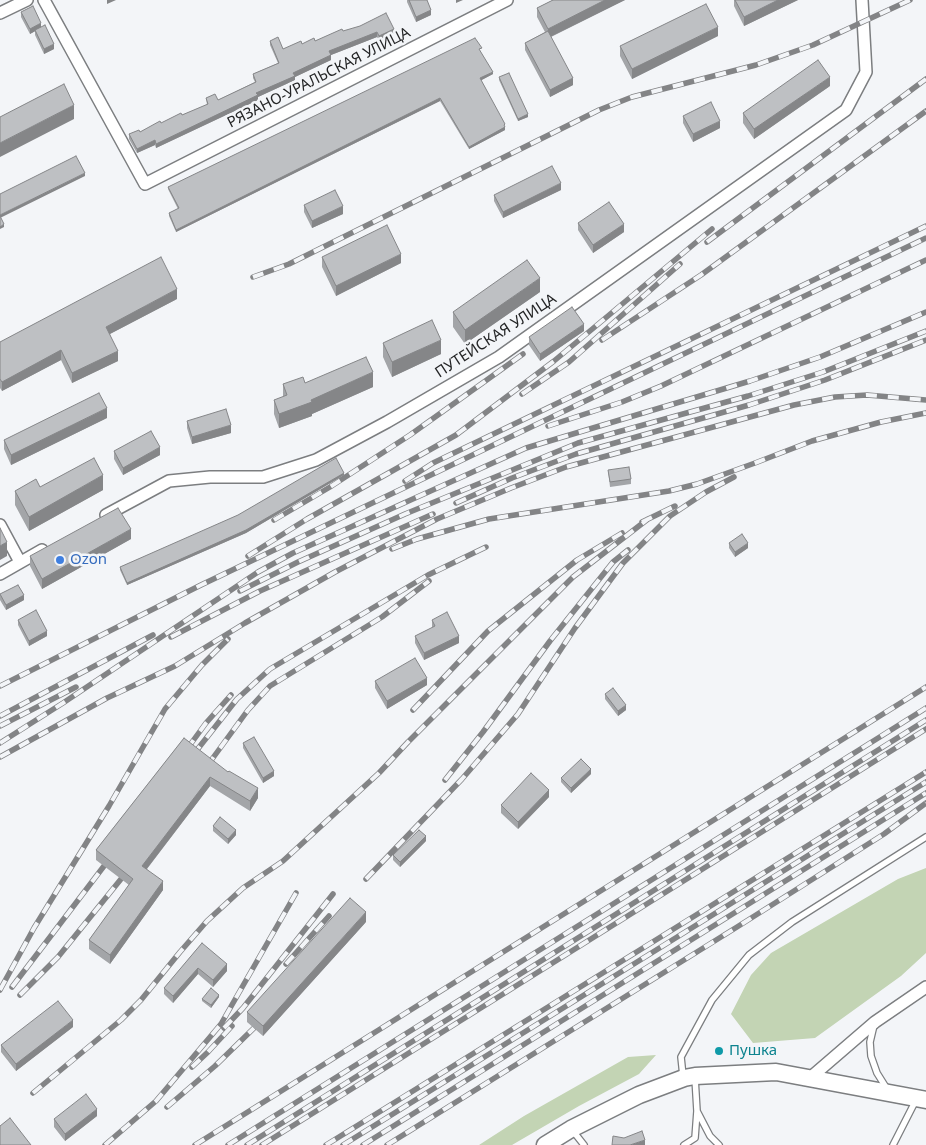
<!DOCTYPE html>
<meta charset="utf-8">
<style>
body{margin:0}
canvas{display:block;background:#f3f5f8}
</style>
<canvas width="926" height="1145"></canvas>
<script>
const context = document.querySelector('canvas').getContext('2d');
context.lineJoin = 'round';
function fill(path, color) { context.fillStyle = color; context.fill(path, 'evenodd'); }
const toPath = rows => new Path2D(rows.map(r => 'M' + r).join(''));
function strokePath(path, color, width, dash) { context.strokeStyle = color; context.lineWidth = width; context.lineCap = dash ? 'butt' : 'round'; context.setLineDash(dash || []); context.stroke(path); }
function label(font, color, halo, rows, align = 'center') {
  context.font = font + ' "Noto Sans",sans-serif'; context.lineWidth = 5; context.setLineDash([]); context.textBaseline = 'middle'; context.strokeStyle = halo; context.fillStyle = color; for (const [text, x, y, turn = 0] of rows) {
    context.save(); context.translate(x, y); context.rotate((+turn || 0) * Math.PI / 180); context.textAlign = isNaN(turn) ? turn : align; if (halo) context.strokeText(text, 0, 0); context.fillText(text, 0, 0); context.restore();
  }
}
fill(toPath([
 [926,868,926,953,901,976,815,1038,753,1043,731,1014,751,975,771,953,898,879],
 [656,1055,639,1074,579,1106,512,1145,479,1145,524,1116,628,1057]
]), '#c3d4b4');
const service = toPath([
 [874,1025,870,1042,871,1056,877,1073,887,1089],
 [683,1076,681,1057,712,1000,749,955,792,922,926,837],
 [695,1078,697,1111,710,1136,719,1145],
 [573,1131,584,1145],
 [684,1145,695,1138,697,1111],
 [893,1145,916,1100]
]);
const minor = toPath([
 [44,0,145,184,507,0],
 [0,13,27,0],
 [106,515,169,481,210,477,263,477,316,460,387,422,499,357,846,110,866,72,862,0],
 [0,525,20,562],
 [0,574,42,550],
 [810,1078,875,1022,926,987]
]);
const secondary = toPath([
 [545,1145,571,1129,639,1095,684,1078,695,1076,776,1072,926,1100]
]);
strokePath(service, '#7c7e80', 8);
strokePath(minor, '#7c7e80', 14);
strokePath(secondary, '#7c7e80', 19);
strokePath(service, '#fff', 5.5);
strokePath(minor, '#fff', 11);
strokePath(secondary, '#fff', 16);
const rail = toPath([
 [707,242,926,79],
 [253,277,289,264,599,110,632,97,756,65,813,45,910,0],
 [602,340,701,275,926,111],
 [522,394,569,362,680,264],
 [548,426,622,402,661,386,926,260],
 [405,481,433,463,926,226],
 [456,503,512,478,576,454,749,405,825,380,926,340],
 [274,520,330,487,410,435,523,354],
 [642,522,675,506],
 [392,549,417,539,489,519,669,491,697,484,755,463,812,441,881,422,926,413],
 [248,556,307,519,456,435,554,361,712,229],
 [240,591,298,562,405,514,578,443,748,396,823,372,926,331],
 [171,637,260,591,433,514],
 [0,686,201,585,926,238],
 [413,710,488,631,577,560,622,533],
 [0,716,153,635],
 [0,726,76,687],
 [0,743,63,703,258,572,293,553,526,448,750,381,820,357,926,312],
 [187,749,206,723,231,695],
 [193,755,237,699,270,669,428,575,486,547],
 [0,757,107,698,175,666,245,623,335,572,437,519,511,488,566,467,794,405,835,397,867,395,926,400],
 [207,766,248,710,270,686,382,617,429,581],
 [445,780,483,732,550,641,613,562,628,550],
 [366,879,462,779,518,714,575,628,623,563,670,516,706,492,734,477],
 [286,964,329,916],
 [12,987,104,866],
 [0,990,34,928,109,806,165,709,202,665,228,639],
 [20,995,58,957,121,879],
 [224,1028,243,1008,333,894],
 [192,1067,208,1052,232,1026],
 [33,1093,121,1020,141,1000,180,952,207,921,243,888,283,861,379,773,408,742,573,577,648,519],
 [167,1107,215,1066,254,1028],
 [105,1145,156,1101,221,1024,296,893],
 [195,1145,926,687],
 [228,1145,926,708],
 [247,1145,926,720],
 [262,1145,926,729],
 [326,1145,926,772],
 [343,1145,926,782],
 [363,1145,926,793],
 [387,1145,737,927,884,834,926,803]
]);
strokePath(rail, '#838486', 5.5);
strokePath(rail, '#f3f5f8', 4, [11]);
fill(toPath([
 [407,0,427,0,431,15,416,22,407,2],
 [553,0,625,0,551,37,573,85,550,97,525,50,525,43,545,32,537,17,537,8],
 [734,0,798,0,744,26,734,6],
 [21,12,41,27,54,49,44,54,35,35,35,31,30,34,21,17],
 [343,31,394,33,379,40,377,37,331,55,331,60,295,77,295,80,258,97,258,100,156,148,155,145,137,153,129,139,129,134,140,132,182,115,207,105,206,98,218,100,255,82,253,78,253,74,278,63,270,45,270,41,283,49,315,41],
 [718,36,632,79,620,56,620,46],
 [482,50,480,51,493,74,481,80,505,127,505,130,469,149,440,101,176,232,169,216,169,213,178,209,168,189,168,187],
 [499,77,528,117,518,121,499,80],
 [830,86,754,139,743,123,743,113],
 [683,116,720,128,693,142,683,123],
 [561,190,503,218,494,201,494,195],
 [304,205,343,214,312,228,304,212],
 [578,223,624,232,593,253,578,230],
 [322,257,401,263,336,296,322,267],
 [540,292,465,344,453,327,453,312],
 [177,299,110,334,118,361,72,383,61,360,2,391,0,388,0,342],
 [584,331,540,361,529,345,529,337],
 [383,343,441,354,392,377,383,357],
 [305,383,373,387,312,414,312,416,279,428,274,414,274,400,283,397,283,384],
 [107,418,11,465,4,449,4,440],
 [187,421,231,433,192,444,187,428],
 [114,451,160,455,123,475,114,459],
 [608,470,631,479,631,484,610,487],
 [344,475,246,533,127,585,120,570,120,567],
 [40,487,103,490,29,531,15,505,15,491],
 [131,539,42,589,30,566,30,556],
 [729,543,748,548,735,557,729,548],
 [0,594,24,600,6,610,0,600],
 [18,620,47,636,29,646,18,625],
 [432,620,459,643,424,660,415,643,415,636,432,628],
 [375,681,427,685,387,709,375,688],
 [605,694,626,710,618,716,605,699],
 [184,738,258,798,250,811,210,786,147,869,163,890,110,964,89,949,89,940,129,885,96,860,96,850],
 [243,743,274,776,263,783,243,748],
 [591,774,571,793,561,782,561,778],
 [549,797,518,829,501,813,501,805],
 [213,826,236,835,228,844,213,831],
 [426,841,400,867,393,860,393,855],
 [366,922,263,1036,247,1022,247,1012],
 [202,943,227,971,213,987,198,974,173,1003,164,994,164,988],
 [219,997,211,1008,202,1001,202,999],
 [73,1027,16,1071,1,1052,1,1045],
 [97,1116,65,1141,54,1127,54,1119]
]), '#a3a5a8');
fill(toPath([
 [107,0,116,0,107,4],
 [456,0,463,0,456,3],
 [605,0,625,0,548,38,548,29],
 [778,0,798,0,744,26,744,17],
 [431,10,431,15,416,22,416,17],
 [41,23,41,28,30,34,30,29],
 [718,27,718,36,632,79,632,69],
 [394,29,394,33,379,40,379,36],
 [377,32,377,37,331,55,331,60,295,77,295,80,258,97,258,100,156,148,156,144,293,73,329,51],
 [54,44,54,49,44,54,44,49],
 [493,72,493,74,480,81,480,78],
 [830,77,830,86,754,139,754,129],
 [573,78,573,85,550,97,550,90],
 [440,98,440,101,176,232,176,230],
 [74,105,74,119,0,157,0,143],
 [528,114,528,117,518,121,518,119],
 [720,121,720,128,693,142,693,134],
 [505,127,505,130,469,149,469,147],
 [155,140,155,145,137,153,137,149],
 [85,173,85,176,0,218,0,215],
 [561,183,561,190,503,218,503,212],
 [343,206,343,214,312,228,312,221],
 [4,224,4,227,0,229,0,227],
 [624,224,624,232,593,253,593,245],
 [401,254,401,263,336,296,336,286],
 [540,278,540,292,465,344,465,330],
 [177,289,177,299,106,336,106,327],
 [584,324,584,331,540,361,540,354],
 [441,340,441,354,392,377,392,362],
 [61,350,61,360,2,391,2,382],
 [118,351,118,361,72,383,72,373],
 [373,372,373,387,312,414,312,416,279,428,279,414],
 [107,408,107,418,11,465,11,455],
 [231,425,231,433,192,444,192,437],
 [160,447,160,455,123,475,123,468],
 [344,473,344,475,246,533,127,585,127,583],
 [103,475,103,490,29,531,29,517],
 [131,529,131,539,42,589,42,579],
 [7,542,7,556,0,560,0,546],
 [748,543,748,548,735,557,735,552],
 [24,595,24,600,6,610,6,605],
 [47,631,47,636,29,646,29,641],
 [459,636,459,643,424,660,424,653],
 [427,678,427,685,387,709,387,701],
 [626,705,626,710,618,716,618,711],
 [591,769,591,774,571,793,571,788],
 [274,771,274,776,263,783,263,778],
 [210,777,210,786,142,875,142,866],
 [258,788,258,798,250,811,250,801],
 [549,790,549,797,518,829,518,822],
 [236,830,236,835,228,844,228,839],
 [426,836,426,841,400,867,400,862],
 [163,881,163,890,110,964,110,955],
 [366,912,366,922,263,1036,263,1026],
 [227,964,227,971,213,987,213,980],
 [198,968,198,974,173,1003,173,996],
 [219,995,219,997,211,1008,211,1005],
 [73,1020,73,1027,16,1071,16,1064],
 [97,1109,97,1116,65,1141,65,1134],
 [645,1140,645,1145,630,1145]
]), '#858688');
const building = toPath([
 [409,0,427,0,431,10,416,17,409,0],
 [553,0,605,0,548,29,537,8,553,0],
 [735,0,778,0,744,17,735,0],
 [706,4,718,27,632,69,620,46,706,4],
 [33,6,41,23,30,29,21,12,33,6],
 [386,13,394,29,379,36,377,32,329,51,331,55,293,73,295,76,256,93,258,95,156,144,155,140,137,149,129,134,139,130,140,132,160,121,161,123,181,113,182,115,208,104,206,98,215,94,218,100,256,82,253,74,279,63,270,41,278,37,283,49,301,41,302,44,314,38,315,41,342,29,343,31,360,26,386,13],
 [45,25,54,44,44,49,35,30,45,25],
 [548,31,573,78,550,90,525,43,548,31],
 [475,38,482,48,479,49,493,72,480,78,505,124,504,125,505,127,469,147,440,98,176,230,169,213,179,208,168,187,475,38],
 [818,60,830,77,754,129,743,113,818,60],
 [509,73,528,114,518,119,499,77,509,73],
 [64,84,74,105,0,143,0,117,64,84],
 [711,102,720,121,693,134,683,116,711,102],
 [76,156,85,173,0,215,0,194,76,156],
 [552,166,561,183,503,212,494,195,552,166],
 [335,190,343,206,312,221,304,205,335,190],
 [609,202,624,224,593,245,578,223,609,202],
 [0,216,4,224,0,227,0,216],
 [387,225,401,254,336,286,322,257,387,225],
 [161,257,177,289,106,327,118,351,72,373,61,350,2,382,0,379,0,342,161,257],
 [527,260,540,278,465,330,453,312,527,260],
 [572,307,584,324,540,354,529,337,572,307],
 [432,320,441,340,392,362,383,343,432,320],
 [366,357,373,372,311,400,312,402,279,414,274,400,287,395,283,384,303,377,305,383,366,357],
 [99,393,107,408,11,455,4,440,99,393],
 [226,409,231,425,192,437,187,421,226,409],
 [151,431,160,447,123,468,114,451,151,431],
 [94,458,103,475,29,517,15,491,36,479,40,487,94,458],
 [336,458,344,473,246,530,127,583,120,567,238,515,336,458],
 [629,467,631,479,610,482,608,470,629,467],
 [118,508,131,529,42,579,30,556,118,508],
 [0,528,7,542,0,546,0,528],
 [742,534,748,543,735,552,729,543,742,534],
 [18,585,24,595,6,605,0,594,18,585],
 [36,610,47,631,29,641,18,620,36,610],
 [447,612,459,636,424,653,415,636,435,626,432,620,447,612],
 [415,658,427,678,387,701,375,681,415,658],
 [613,688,626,705,618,711,605,694,613,688],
 [254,737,274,771,263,778,243,743,254,737],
 [184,738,228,772,229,771,258,788,250,801,210,777,142,866,163,881,110,955,89,940,133,879,96,850,184,738],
 [581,759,591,769,571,788,561,778,581,759],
 [531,773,549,790,518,822,501,805,531,773],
 [220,817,236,830,228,839,213,826,220,817],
 [419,830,426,836,400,862,393,855,419,830],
 [350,898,366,912,263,1026,247,1012,350,898],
 [202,943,227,964,213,980,198,968,173,996,164,988,202,943],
 [211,988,219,995,211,1005,202,999,211,988],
 [58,1001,73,1020,16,1064,1,1045,58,1001],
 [86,1094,97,1109,65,1134,54,1119,86,1094],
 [10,1118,31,1145,0,1145,0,1126,10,1118],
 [642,1131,645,1140,630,1145,612,1145,613,1136,624,1138,642,1131]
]);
fill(building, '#bec0c3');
strokePath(building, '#858688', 1);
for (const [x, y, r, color] of [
 [60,560,5,"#3f7fe0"],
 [719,1051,5,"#0f9aa8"]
]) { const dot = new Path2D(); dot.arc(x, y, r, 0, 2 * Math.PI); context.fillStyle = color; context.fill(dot); strokePath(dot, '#f3f5f8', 2); }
label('15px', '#242526', '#f3f5f8', [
 ["РЯЗАНО-УРАЛЬСКАЯ УЛИЦА",319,78,-27],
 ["ПУТЕЙСКАЯ УЛИЦА",496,336,-33]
]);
label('15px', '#366cbe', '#f3f5f8', [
 ["Ozon",70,560]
], 'left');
label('15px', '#0d838f', '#f3f5f8', [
 ["Пушка",729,1051]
], 'left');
</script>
